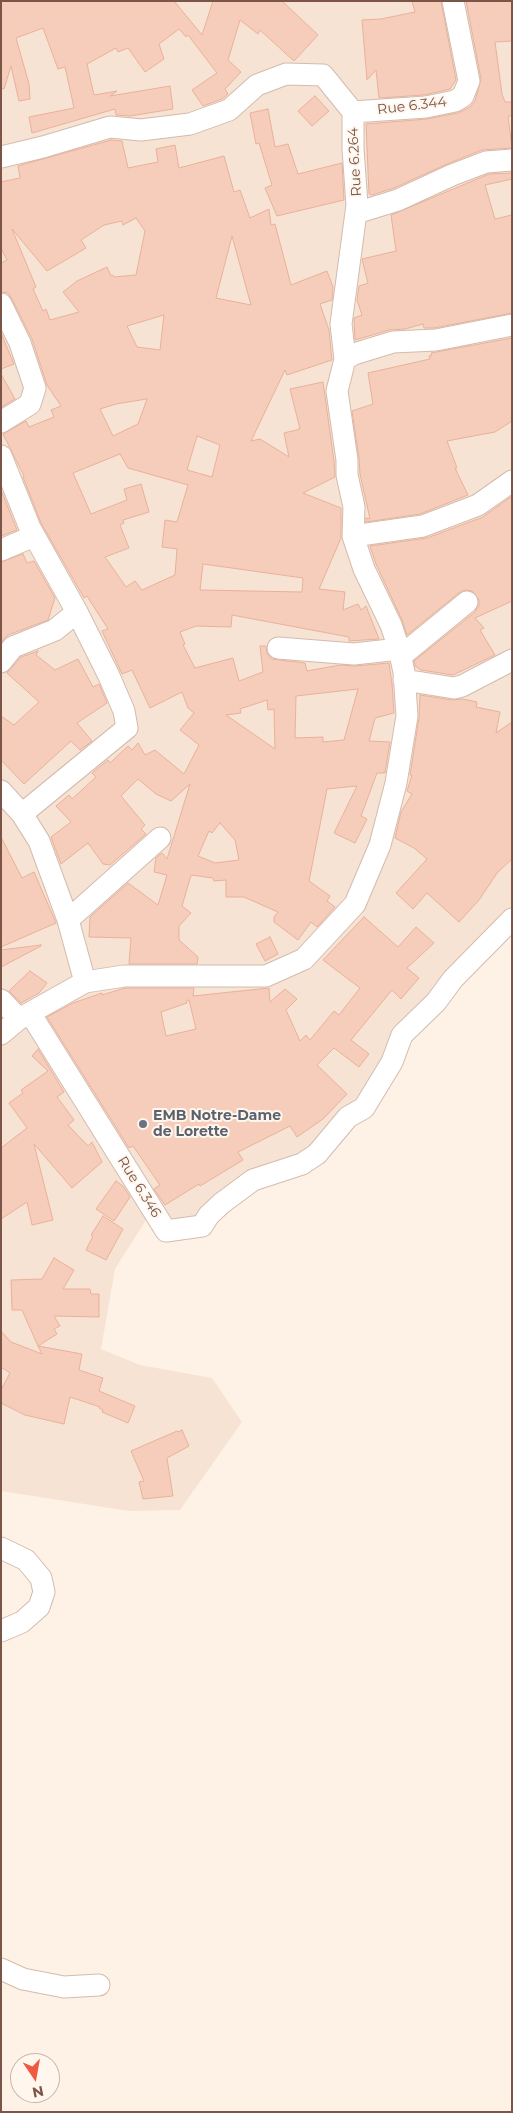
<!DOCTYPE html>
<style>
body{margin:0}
#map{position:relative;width:513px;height:2113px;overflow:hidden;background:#fef2e6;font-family:Montserrat,sans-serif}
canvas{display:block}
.frame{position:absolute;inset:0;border:2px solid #7a5548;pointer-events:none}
.north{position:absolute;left:10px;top:2053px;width:50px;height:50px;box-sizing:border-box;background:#fff7ee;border:1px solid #cab6ac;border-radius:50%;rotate:168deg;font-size:14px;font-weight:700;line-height:20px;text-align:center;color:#7a5548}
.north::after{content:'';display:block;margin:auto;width:18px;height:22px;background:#f15841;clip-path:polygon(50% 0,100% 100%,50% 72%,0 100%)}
</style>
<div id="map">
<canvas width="513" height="2113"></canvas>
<div class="frame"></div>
<div class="north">N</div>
</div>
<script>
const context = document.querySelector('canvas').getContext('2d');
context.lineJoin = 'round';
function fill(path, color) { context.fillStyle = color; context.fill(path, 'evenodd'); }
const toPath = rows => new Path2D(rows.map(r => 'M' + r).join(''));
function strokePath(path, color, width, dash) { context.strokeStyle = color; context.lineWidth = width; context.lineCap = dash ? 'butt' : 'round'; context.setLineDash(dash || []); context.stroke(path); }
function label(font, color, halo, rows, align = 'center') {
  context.font = font + ' Montserrat,sans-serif'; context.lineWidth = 4; context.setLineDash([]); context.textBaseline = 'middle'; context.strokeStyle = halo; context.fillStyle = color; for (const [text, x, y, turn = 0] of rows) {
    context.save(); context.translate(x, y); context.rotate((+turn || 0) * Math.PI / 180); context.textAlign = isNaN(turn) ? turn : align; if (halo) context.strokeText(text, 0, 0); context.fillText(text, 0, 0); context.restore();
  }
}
fill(toPath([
 [1,1,512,1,512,919,317,1154,209,1215,166,1231,146,1220,115,1269,101,1349,140,1365,212,1378,242,1422,180,1510,129,1511,1,1491]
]), '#f6e3d3');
const building = toPath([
 [1,1,174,1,202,35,213,1,282,1,318,35,294,61,260,30,258,34,240,20,228,60,241,72,225,89,228,94,222,99,203,106,192,90,217,73,188,35,186,37,179,29,159,44,164,59,145,72,128,48,118,52,116,48,87,64,94,95,117,91,110,96,170,86,173,109,130,116,116,115,115,109,32,133,29,117,74,108,65,67,58,69,43,28,16,38,29,84,30,99,19,101,11,66,4,89,1,88,1,1],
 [412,1,441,1,456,80,450,89,424,95,379,98,376,70,367,80,362,20,381,19,415,12,412,1],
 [466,1,512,1,512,41,495,42,502,94,505,102,512,102,512,116,508,116,512,148,482,150,447,164,394,188,372,195,369,194,366,124,427,119,458,113,470,107,475,101,481,79,466,1],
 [315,96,329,111,312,126,298,111,315,96],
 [268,109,275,147,288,144,298,174,342,163,344,200,277,216,265,188,272,185,259,143,256,144,250,113,268,109],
 [111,140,122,141,128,168,158,162,156,149,175,145,179,168,224,156,234,192,240,190,250,218,269,209,271,225,275,224,291,285,327,271,333,287,332,300,320,304,329,330,332,360,287,375,285,370,251,441,260,439,289,457,284,433,300,429,290,389,323,382,334,461,335,477,303,493,341,508,341,538,319,589,345,592,343,610,358,604,361,610,366,606,379,639,349,641,349,637,232,615,231,627,196,626,180,632,185,644,183,645,195,668,233,658,239,681,263,672,260,646,266,646,267,653,271,659,305,663,307,671,340,665,355,666,389,663,392,684,394,713,375,718,369,741,390,742,385,773,377,773,361,816,367,819,355,843,334,833,357,786,327,789,309,881,330,896,327,901,335,907,317,927,311,922,298,940,274,922,274,917,278,912,244,897,226,897,226,880,214,881,213,878,191,875,182,906,191,913,179,926,179,940,198,957,197,964,129,964,131,938,89,937,90,917,128,883,158,905,167,875,154,872,156,858,162,853,167,859,190,784,171,801,156,794,138,779,121,796,145,825,141,829,146,834,110,865,103,864,88,843,61,864,51,837,71,822,56,806,69,795,72,799,96,777,92,773,108,760,110,763,128,746,132,750,138,743,145,755,155,750,184,774,199,745,180,730,194,713,188,708,182,692,150,708,132,670,122,674,102,631,108,629,87,596,84,598,41,523,23,477,24,476,3,434,26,421,29,427,54,417,51,410,61,406,47,385,32,339,12,299,8,293,1,292,1,263,7,260,1,248,1,182,20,178,18,166,111,140],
 [136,218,145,231,136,275,114,277,113,275,111,276,107,267,77,281,63,292,79,312,50,320,46,309,43,311,33,289,36,287,12,229,47,271,86,248,81,240,104,225,122,221,123,225,136,218],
 [232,236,251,305,216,298,232,236],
 [164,315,160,350,137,347,127,326,164,315],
 [147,399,138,424,113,436,100,409,116,404,147,399],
 [197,436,220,445,212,477,187,470,197,436],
 [120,454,128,468,188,485,177,522,165,520,162,547,177,549,175,575,142,590,135,581,126,587,105,557,129,548,120,525,124,523,123,520,149,512,141,484,124,489,127,500,91,514,73,473,120,454],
 [203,564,303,578,302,592,200,590,203,564],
 [358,689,344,740,323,742,323,737,295,738,296,696,358,689],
 [267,700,268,710,274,709,275,749,226,715,241,713,240,709,267,700],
 [220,823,235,840,239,860,215,863,198,856,209,831,212,833,220,823],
 [512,173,512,179,485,185,495,219,512,215,512,313,434,328,424,328,423,324,405,329,389,330,355,340,354,318,362,315,357,300,359,286,368,283,362,259,396,251,391,215,489,174,512,173],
 [1,333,14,364,1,369,1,333],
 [512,338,512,421,495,432,447,441,457,468,455,468,468,495,420,514,366,522,366,518,370,519,360,474,359,458,352,411,373,404,368,373,430,359,429,356,432,355,431,353,512,338],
 [1,374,15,399,1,407,1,374],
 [1,490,17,530,1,536,1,490],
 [512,496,512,601,475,618,484,628,480,630,495,655,453,675,421,670,415,666,414,661,475,612,479,606,479,600,472,591,465,590,460,592,407,635,402,620,376,564,370,546,427,538,483,517,512,496],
 [23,554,27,563,34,561,55,598,48,620,8,635,1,642,1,562,23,554],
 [38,651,36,655,55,670,78,659,93,687,99,684,107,703,77,723,92,741,80,750,71,741,24,784,1,760,1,716,14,725,39,702,7,673,21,657,38,651],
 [420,695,452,700,463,699,477,702,476,707,500,712,496,733,512,722,512,859,497,873,479,900,459,922,427,893,413,909,396,893,427,859,414,848,395,838,401,812,412,794,407,791,412,775,410,775,419,718,420,695],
 [1,837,22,878,34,872,56,923,1,947,1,837],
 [364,917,398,947,416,927,434,943,407,968,419,978,401,999,392,990,351,1040,369,1054,359,1067,334,1048,317,1065,347,1094,323,1119,297,1137,290,1126,238,1152,243,1160,200,1186,199,1184,165,1205,154,1189,160,1185,133,1146,129,1148,47,1017,73,1003,102,993,102,995,125,988,194,988,193,996,269,988,270,1002,285,989,297,999,286,1010,300,1041,306,1035,310,1040,334,1011,339,1015,360,988,323,960,364,917],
 [189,1000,196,1029,166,1036,161,1012,187,1003,186,1002,189,1000],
 [270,937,278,954,265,961,256,944,270,937],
 [41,945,41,946,1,967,1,950,41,945],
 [30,971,47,983,39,993,21,1003,9,991,30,971],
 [38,1049,64,1092,57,1097,74,1120,68,1125,88,1146,92,1142,102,1162,72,1188,34,1144,53,1220,32,1225,27,1202,1,1219,1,1148,27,1128,9,1103,23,1093,21,1090,48,1071,32,1056,38,1049],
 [116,1181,123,1186,130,1197,114,1221,96,1209,116,1181],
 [103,1216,123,1229,106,1260,86,1250,93,1236,91,1235,103,1216],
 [54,1258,74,1270,63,1289,90,1289,91,1294,99,1294,99,1317,54,1316,60,1326,54,1329,57,1334,38,1346,22,1310,12,1310,11,1280,42,1279,54,1258],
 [1,1331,11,1342,42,1354,38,1346,82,1354,79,1370,103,1378,99,1391,135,1406,128,1423,102,1412,103,1410,99,1408,100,1407,70,1397,64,1424,25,1415,1,1403,1,1390,10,1373,1,1367,1,1331],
 [182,1430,189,1446,167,1458,173,1496,143,1499,139,1482,144,1481,131,1451,177,1431,178,1432,182,1430]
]);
fill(building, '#f6cdbb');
strokePath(building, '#eab19a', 1);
const minor = toPath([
 [353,112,426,107,455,101,463,96,469,81,453,1],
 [1,157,43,147,110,127,141,130,190,124,229,110,257,85,286,74,323,75,353,112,353,149,357,205,341,324,345,359,337,391,347,460,347,475,354,507,353,536,364,569,391,625,399,649,404,672,407,716,396,783,380,845,355,904,304,959,266,976,124,976,85,982,19,1019,1,1034],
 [356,213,398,200,452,175,486,162,512,160],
 [1,304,20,343,35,388,30,404,1,422],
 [345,359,354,354,393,342,436,340,512,325],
 [1,456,30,528,77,612,109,676,124,711,127,728,22,814],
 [353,536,423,526,478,505,512,481],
 [1,550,34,536],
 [278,648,354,654,399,649],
 [401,656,467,602],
 [1,662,13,647,55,630,77,612],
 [404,680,454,688,462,686,512,660],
 [1,791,22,814,39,841,68,920,85,982],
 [68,920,160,838],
 [1,1000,19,1019],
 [30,1013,166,1231,202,1226,209,1215,222,1203,253,1180,302,1164,317,1154,348,1117,364,1108,392,1062,402,1035,436,1002,453,979,512,919],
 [1,1548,26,1560,41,1578,44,1592,39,1607,22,1622,1,1631],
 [1,1969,23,1979,64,1987,99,1985]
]);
strokePath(minor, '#d4bbad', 23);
strokePath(minor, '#fff', 21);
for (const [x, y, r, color] of [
 [143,1124,5,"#6b7280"]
]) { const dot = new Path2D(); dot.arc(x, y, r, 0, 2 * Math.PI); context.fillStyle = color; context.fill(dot); strokePath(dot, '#fff7ee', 2); }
label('14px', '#7a5548', '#fff7ee', [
 ["Rue 6.344",412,106,-7],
 ["Rue 6.264",355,162,-93],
 ["Rue 6.346",139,1187,58]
]);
label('bold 14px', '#5b616d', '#fff7ee', [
 ["EMB Notre-Dame",153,1116],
 ["de Lorette",153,1132]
], 'left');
</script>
